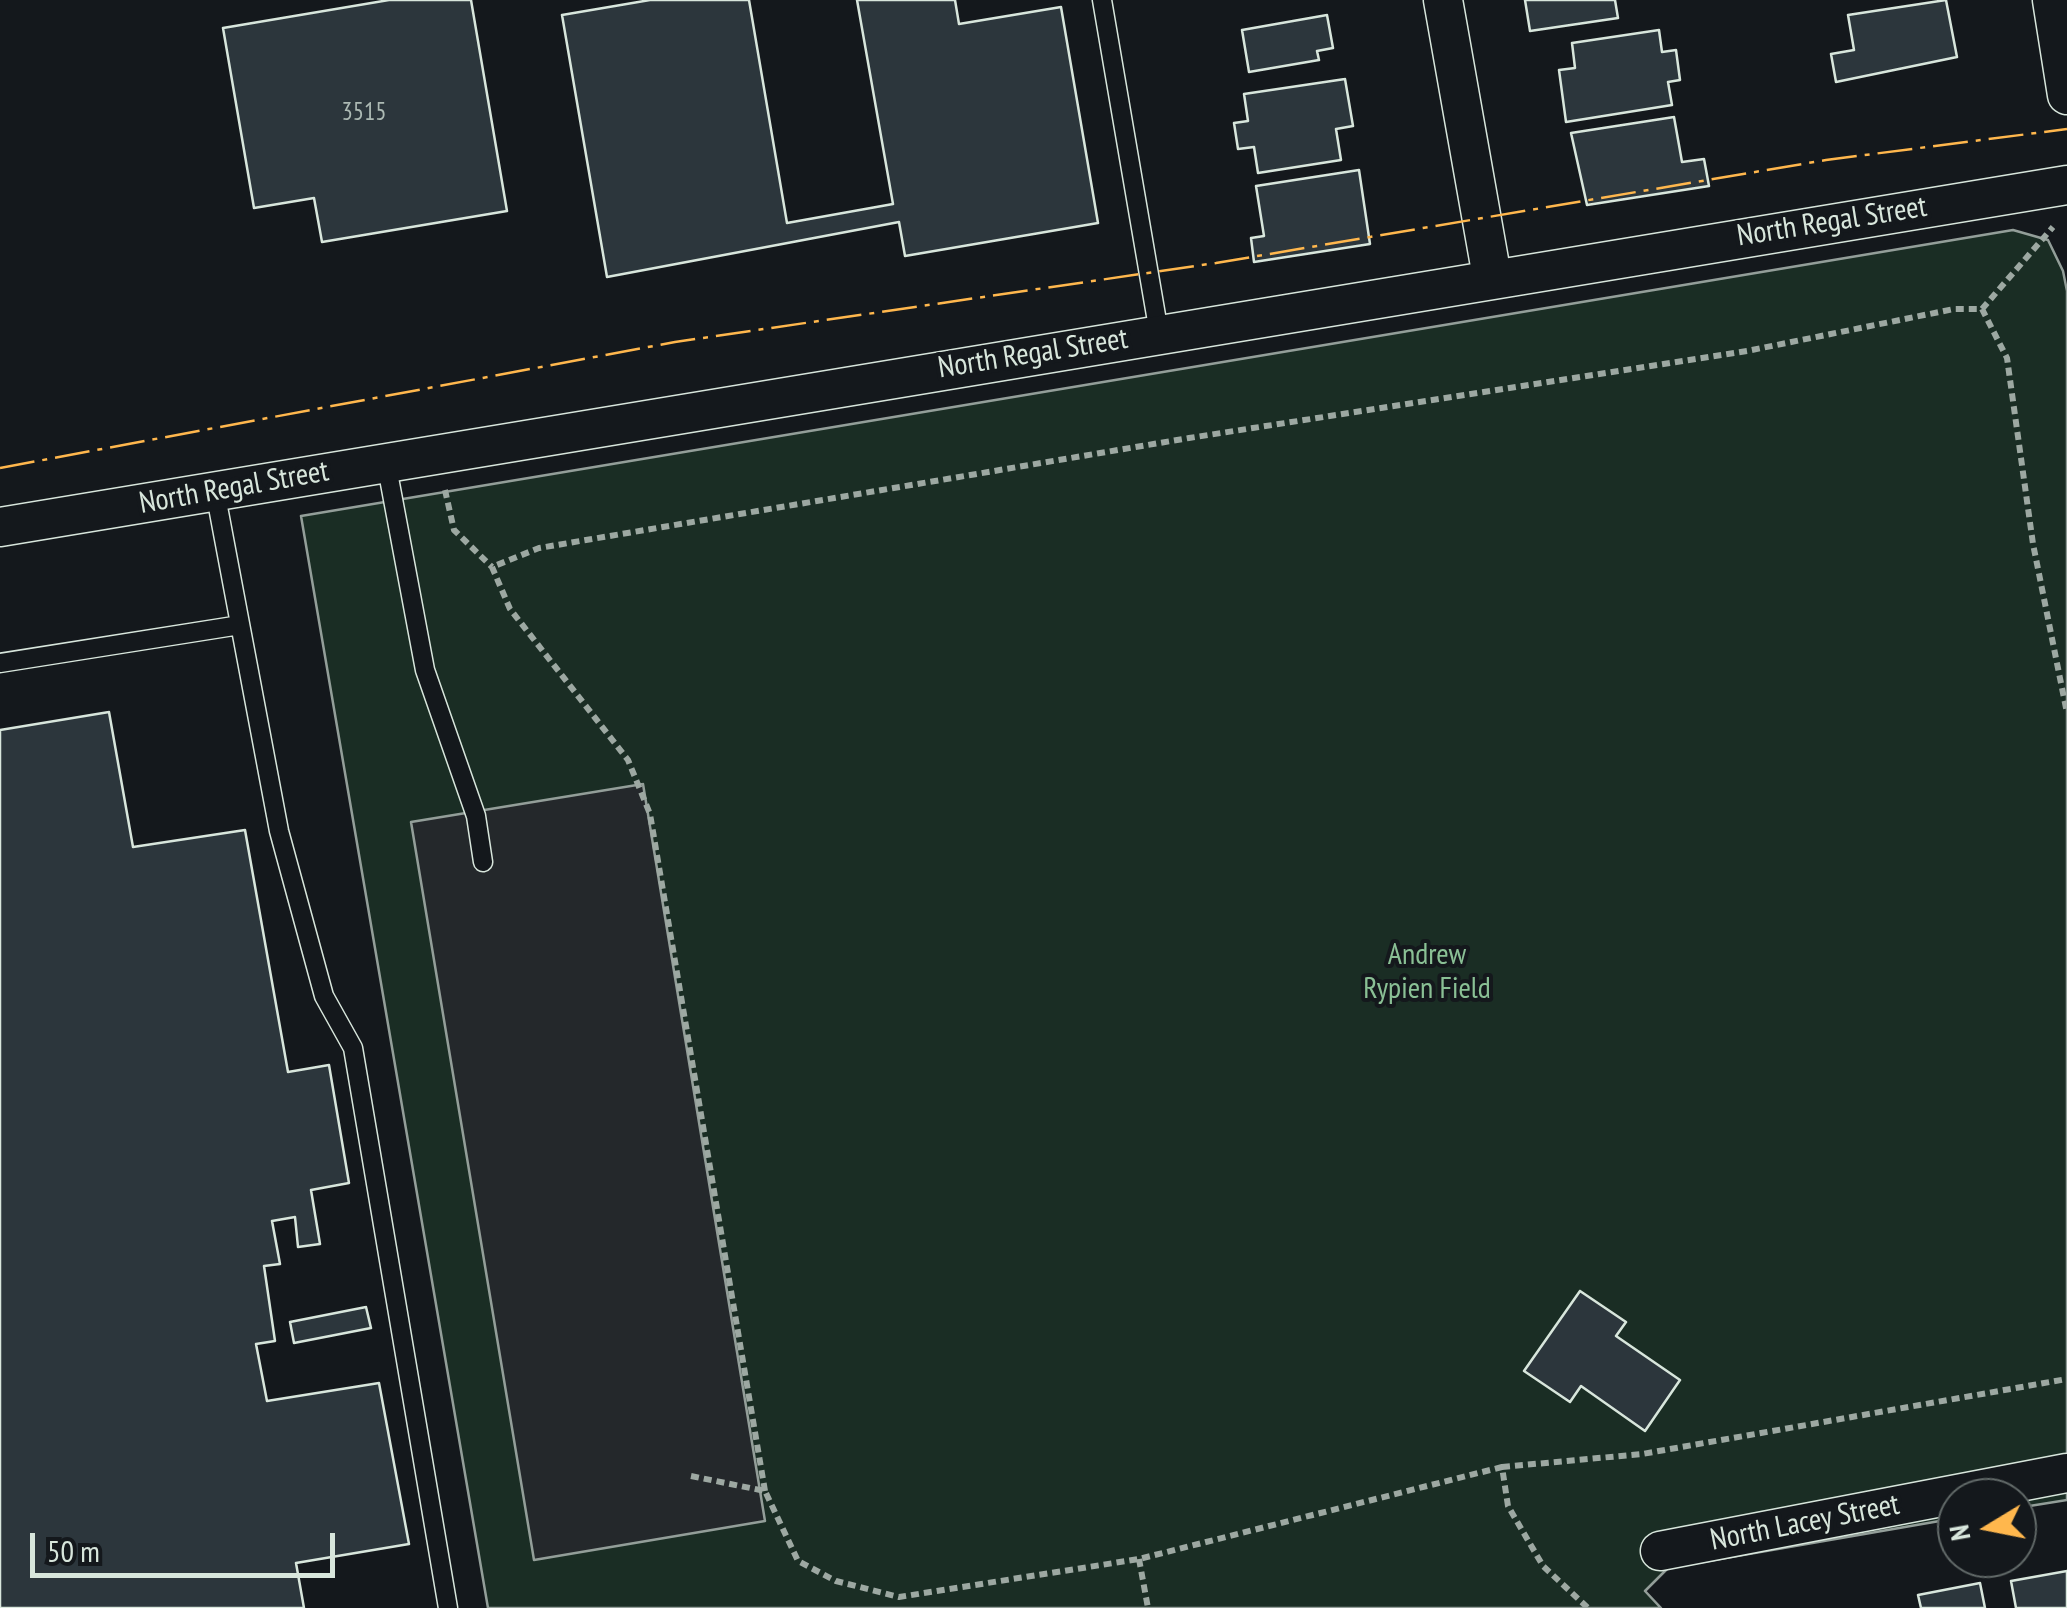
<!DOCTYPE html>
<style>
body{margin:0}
#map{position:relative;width:2067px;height:1608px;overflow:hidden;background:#14181c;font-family:"PT Sans Narrow",sans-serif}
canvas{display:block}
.north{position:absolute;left:1937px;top:1478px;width:100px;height:100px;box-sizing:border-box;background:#14181c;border:2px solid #626a69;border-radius:50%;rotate:260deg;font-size:28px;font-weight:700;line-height:40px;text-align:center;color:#d8e6dc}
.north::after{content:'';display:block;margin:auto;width:35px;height:45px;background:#ffb74d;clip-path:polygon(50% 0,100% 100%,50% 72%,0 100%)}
.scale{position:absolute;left:30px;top:1533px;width:305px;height:45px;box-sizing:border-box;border:5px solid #d8e6dc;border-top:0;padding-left:12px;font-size:30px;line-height:35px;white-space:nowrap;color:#d8e6dc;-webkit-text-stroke:8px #14181c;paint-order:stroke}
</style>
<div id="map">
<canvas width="2067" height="1608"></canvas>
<div class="north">N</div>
<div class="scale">50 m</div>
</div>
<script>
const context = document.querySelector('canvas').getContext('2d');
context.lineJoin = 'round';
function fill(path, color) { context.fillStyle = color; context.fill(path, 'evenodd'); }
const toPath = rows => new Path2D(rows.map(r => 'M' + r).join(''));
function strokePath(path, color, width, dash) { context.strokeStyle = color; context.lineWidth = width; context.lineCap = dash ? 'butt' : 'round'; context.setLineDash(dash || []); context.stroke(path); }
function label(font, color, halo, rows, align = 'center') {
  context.font = font + ' "PT Sans Narrow",sans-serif'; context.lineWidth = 8; context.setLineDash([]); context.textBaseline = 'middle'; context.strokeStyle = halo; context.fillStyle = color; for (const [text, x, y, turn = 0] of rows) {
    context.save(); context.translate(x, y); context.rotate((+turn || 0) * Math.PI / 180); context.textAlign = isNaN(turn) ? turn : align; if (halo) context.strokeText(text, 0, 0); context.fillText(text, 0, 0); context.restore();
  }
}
const green = toPath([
 [2013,230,2048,240,2063,271,2067,291,2067,1500,2017,1508,2017,1498,1957,1498,1957,1518,1668,1568,1645,1591,1661,1608,488,1608,301,516,2013,230]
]);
fill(green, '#1a2d24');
strokePath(green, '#939e99', 2.5);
const parking = toPath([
 [643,784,765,1521,534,1560,411,822,643,784]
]);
fill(parking, '#24282b');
strokePath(parking, '#939e99', 2.5);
const building = toPath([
 [389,0,471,0,507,211,322,242,314,198,254,208,223,28,389,0],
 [650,0,749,0,787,223,893,204,857,0,955,0,959,24,1061,7,1098,223,905,256,899,222,607,277,562,15,650,0],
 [1525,0,1615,0,1618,18,1530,31,1525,0],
 [1946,0,1957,57,1836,82,1831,54,1854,50,1848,15,1946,0],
 [1327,15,1333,48,1317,51,1319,60,1249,72,1242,30,1327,15],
 [1659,30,1662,52,1676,50,1680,80,1668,82,1672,105,1566,122,1559,70,1575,68,1572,43,1659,30],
 [1345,79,1353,126,1336,129,1341,160,1258,173,1254,147,1238,149,1234,123,1248,121,1244,94,1345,79],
 [1674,117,1682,162,1704,159,1709,186,1587,205,1571,133,1674,117],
 [1359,170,1370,244,1254,262,1251,238,1264,236,1256,186,1359,170],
 [109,712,133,847,245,830,288,1072,329,1065,349,1183,311,1190,320,1244,298,1247,295,1217,272,1221,280,1264,264,1266,275,1341,256,1344,267,1401,379,1383,409,1544,296,1563,304,1608,0,1608,0,730,109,712],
 [1580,1291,1626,1322,1616,1336,1680,1380,1645,1431,1581,1386,1570,1402,1524,1371,1580,1291],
 [366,1307,371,1328,294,1343,290,1322,366,1307],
 [2067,1571,2067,1608,2016,1608,2011,1581,2067,1571],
 [1980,1583,1985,1608,1921,1608,1918,1595,1980,1583]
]);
fill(building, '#2c363c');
strokePath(building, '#d8e6dc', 2.5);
const service = toPath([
 [1102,0,1159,333],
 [386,462,425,670,476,816,483,862],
 [215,491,279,831,324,996,353,1048,448,1608],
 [0,663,240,625]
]);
const minor = toPath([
 [1443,0,1492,277],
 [2052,0,2067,95],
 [0,527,2067,185],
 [1660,1551,2067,1473]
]);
strokePath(service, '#d8e6dc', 21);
strokePath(minor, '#d8e6dc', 41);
strokePath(toPath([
 [1982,309,2053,227],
 [445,490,454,530,492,567],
 [1502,1467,1642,1454,2067,1379],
 [691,1476,765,1491,798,1561,836,1581,899,1597,1139,1559,1502,1467,1508,1506,1543,1566,1588,1608],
 [765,1491,650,814,628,760,510,609,492,567,539,548,1189,438,1747,351,1954,309,1982,309,2007,358,2033,544,2067,713],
 [1139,1559,1148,1608]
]), '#9da8a2', 6, [8, 5]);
strokePath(service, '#14181c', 18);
strokePath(minor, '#14181c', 38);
strokePath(toPath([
 [0,468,675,342,1216,263,1826,160,2067,129]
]), '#ffb74d', 2.5, [35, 8, 5, 8]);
label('25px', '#adbab4', null, [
 ["3515",364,113]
]);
label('30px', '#d8e6dc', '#14181c', [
 ["North Regal Street",1832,222,-9],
 ["North Regal Street",1033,354,-9],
 ["North Regal Street",234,488,-10],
 ["North Lacey Street",1805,1523,-11]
]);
label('30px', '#8ac095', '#14181c', [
 ["Andrew",1427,955],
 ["Rypien Field",1427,989]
]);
</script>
